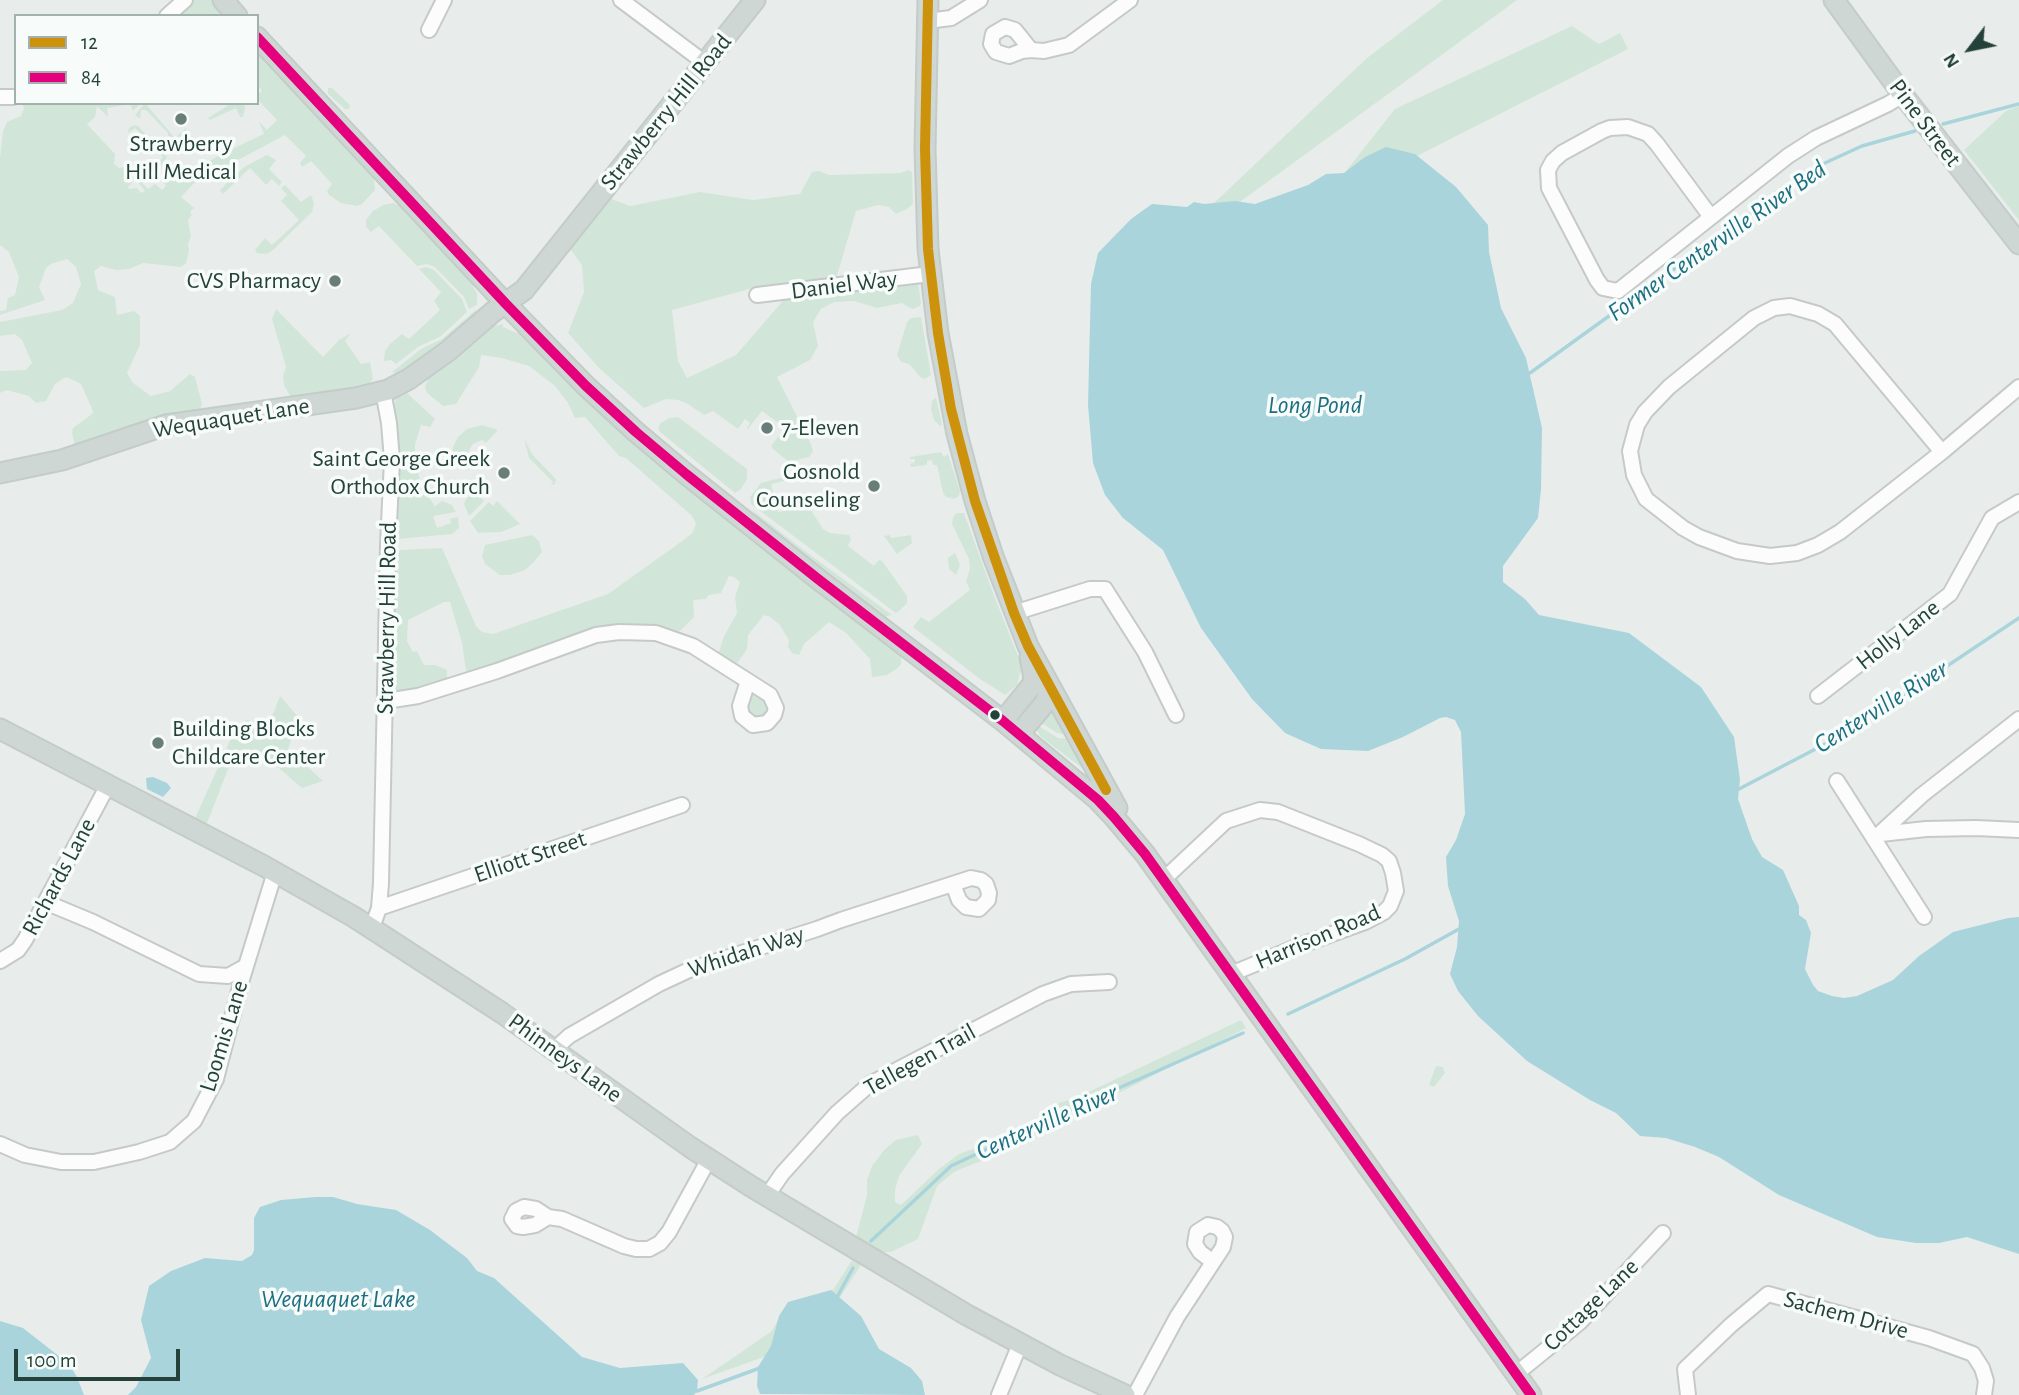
<!DOCTYPE html>
<style>
body{margin:0}
#map{position:relative;width:2019px;height:1395px;overflow:hidden;background:#e8edeb;font-family:"Alegreya Sans",sans-serif}
canvas{display:block}
.legend{position:absolute;left:14px;top:14px;width:245px;height:91px;box-sizing:border-box;background:#f7fbf9;border:2px solid #a3b1ad;margin:0;padding:9px 12px;list-style:none;font-size:21px;color:#24423a}
.legend li{display:flex;align-items:center;gap:14px;height:35px}
.legend b{width:35px;border:2px solid #a3b1ad}
.north{position:absolute;left:1935px;top:14px;width:70px;height:70px;-webkit-text-stroke:5px #f7fbf9;paint-order:stroke;rotate:238deg;font-size:19px;font-weight:700;line-height:28px;text-align:center;color:#24423a}
.north::after{content:'';display:block;margin:auto;width:24px;height:32px;background:#24423a;clip-path:polygon(50% 0,100% 100%,50% 72%,0 100%)}
.scale{position:absolute;left:14px;top:1349px;width:166px;height:32px;box-sizing:border-box;border:4px solid #24423a;border-top:0;padding-left:9px;font-size:21px;line-height:24px;white-space:nowrap;color:#24423a;-webkit-text-stroke:5px #f7fbf9;paint-order:stroke}
</style>
<div id="map">
<canvas width="2019" height="1395"></canvas>
<ul class="legend">
<li><b style="height:9px;background:#cd920c"></b>12</li>
<li><b style="height:9px;background:#e5007d"></b>84</li>
</ul>
<div class="north">N</div>
<div class="scale">100 m</div>
</div>
<script>
const context = document.querySelector('canvas').getContext('2d');
context.lineJoin = 'round';
function fill(path, color) { context.fillStyle = color; context.fill(path, 'evenodd'); }
const toPath = rows => new Path2D(rows.map(r => 'M' + r).join(''));
function strokePath(path, color, width, dash) { context.strokeStyle = color; context.lineWidth = width; context.lineCap = dash ? 'butt' : 'round'; context.setLineDash(dash || []); context.stroke(path); }
function label(font, color, halo, rows, align = 'center') {
  context.font = font + ' "Alegreya Sans",sans-serif'; context.lineWidth = 7; context.setLineDash([]); context.textBaseline = 'middle'; context.strokeStyle = halo; context.fillStyle = color; for (const [text, x, y, turn = 0] of rows) {
    context.save(); context.translate(x, y); context.rotate((+turn || 0) * Math.PI / 180); context.textAlign = isNaN(turn) ? turn : align; if (halo) context.strokeText(text, 0, 0); context.fillText(text, 0, 0); context.restore();
  }
}
fill(toPath([
 [188,0,213,0,220,9,220,16,171,16],
 [1443,0,1517,0,1233,207,1212,205,1367,58],
 [1572,26,1599,44,1620,33,1628,49,1411,159,1346,171,1395,109],
 [257,47,374,178,375,190,362,204,357,206,341,203,329,195,327,191,332,184,311,161,302,167,300,163,306,156,285,135,223,168,207,183,197,180,181,197,194,208,190,212,192,215,188,220,191,236,188,245,189,250,186,263,181,267,143,263,129,269,116,270,101,266,94,271,98,290,115,297,117,315,134,311,140,316,140,345,127,373,133,383,151,396,170,391,190,374,195,377,202,404,200,410,196,414,76,450,72,433,73,428,92,414,93,411,81,384,66,377,55,384,46,401,36,403,29,396,6,390,0,393,0,371,26,370,32,363,22,340,15,334,0,336,0,322,62,310,73,303,81,284,76,267,67,259,51,264,46,268,39,287,45,300,0,315,0,311,6,310,8,298,15,295,19,277,9,252,0,245,0,159,3,131,7,122,21,116,24,108,22,103,141,103,133,111,130,104,107,108,108,117,97,106,95,117,87,124,115,154,114,164,119,168,127,167,133,173,132,183,128,187,129,189,137,188,141,193,145,191,135,178,137,177,148,189,155,184,162,190,166,186,162,180,166,175,174,182,220,155,217,145,223,153,264,134,259,121,267,130,277,120,257,99,257,92,260,93,262,90,257,85],
 [328,88,332,88,350,105,349,109,345,109,328,94],
 [145,103,175,138,186,128,187,147,184,148,179,141,172,145,177,153,174,154,168,148,168,133,146,110,141,110,140,119,135,115],
 [232,103,244,103,245,109,243,117,240,117,236,108,210,120,208,118],
 [2019,106,2019,220,1964,150,2006,111],
 [134,125,138,126,167,157,160,167,157,164,163,157,135,128,128,133,129,128],
 [267,155,276,160,269,169,282,182,279,186,272,179,266,185,250,168,223,194,220,190,244,167],
 [909,170,912,172,913,204,907,209,896,214,889,207,878,205,856,211,836,279,753,288,672,310,678,361,687,378,736,355,788,295,918,282,921,303,920,306,912,309,902,303,877,308,854,301,834,302,821,309,813,322,818,346,810,360,777,377,811,444,813,451,809,457,789,462,773,449,771,446,785,428,762,411,748,429,747,428,750,423,745,419,738,429,713,411,704,415,688,404,678,400,666,399,644,408,598,367,568,333,584,292,582,265,570,249,570,245,609,198,630,206,700,192,753,200,800,194,812,172,819,171,829,175,900,173],
 [285,185,301,202,311,195,314,203,312,212,272,251,266,254,257,253,255,250,265,238,272,245,299,220,281,201,287,195,281,188],
 [393,203,403,207,475,284,473,287,477,293,477,305,469,309,464,297,435,267,427,264,417,266,379,226,371,232,366,227,366,220,373,211,383,205],
 [426,267,434,270,462,299,467,312,441,336,418,347,396,364,391,360,384,361,385,351,390,344,402,334,409,339,440,310,434,301,441,292,419,269],
 [276,309,323,357,339,340,351,333,345,341,361,364,370,362,373,379,364,390,291,398,284,385,283,376,286,367,272,319],
 [477,309,473,317,424,362,398,374,392,372,421,349,442,339],
 [921,317,931,375,925,379,920,377,909,364,901,362,897,355,907,322,911,318],
 [503,324,503,327,517,333,519,331,584,398,641,451,752,541,901,655,901,664,898,668,887,675,872,677,870,659,846,633,829,622,804,644,799,655,792,653,788,647,789,640,779,624,770,617,764,615,748,635,747,649,738,662,733,664,719,652,724,636,737,613,735,597,740,582,734,577,729,576,721,593,709,595,706,599,693,600,694,617,681,630,676,632,647,627,468,674,466,671,462,643,450,602,444,602,408,620,407,641,413,652,417,651,424,665,435,665,447,670,447,678,445,681,401,696,396,694,391,687,394,555,400,550,442,548,476,626,482,632,493,634,608,594,685,539,693,532,696,523,691,515,626,458,619,456,585,417,575,418,568,403,555,386,529,366,502,358,481,355,479,367,456,404,443,406,427,393,425,387,431,372,465,349,490,327],
 [405,391,435,419,430,427,421,425,415,445,415,463,423,489,435,506,442,501,452,505,456,512,433,516,437,528,451,523,450,519,458,517,459,528,452,534,398,539,394,534,398,465,394,407,396,397],
 [936,397,942,425,940,426,934,420,931,409,932,401],
 [678,417,747,469,747,479,741,489,735,493,660,432,658,427,661,423,669,418],
 [482,425,498,430,486,443,482,440,473,444,463,460,451,462,453,447,458,437,467,429],
 [524,438,532,454,553,476,556,480,555,484,551,485,553,482,529,458],
 [941,452,944,457,948,454,960,491,959,496,954,499,946,497,943,493,937,465,933,465,932,460,927,461,927,465,911,467,910,464,915,462,915,459,910,459,910,457],
 [800,473,804,476,771,484,778,512,809,507,823,529,830,533,849,535,851,539,848,546,874,566,879,560,882,561,907,596,907,603,900,610,896,613,751,504,750,497,761,483],
 [475,492,484,501,469,516,464,504,466,499],
 [497,501,520,524,501,532,478,533,470,521,489,502,493,506],
 [751,509,805,551,892,615,884,617,762,522],
 [957,513,964,513,993,593,1022,666,1017,685,1005,695,980,679,913,627,921,617,929,622,970,590,966,581,970,569,969,559,952,524,953,517],
 [532,535,539,541,542,552,534,562,525,570,510,575,500,575,485,564,482,556,485,545],
 [890,535,891,538,911,535,912,543,897,554,884,536],
 [955,553,960,565,956,575,949,569,948,558],
 [751,693,756,693,765,698,768,707,766,715,758,719,748,714,747,706],
 [280,696,299,718,288,749,323,781,302,788,267,758,251,751,234,754,204,831,192,825,233,734,246,720,269,724],
 [1052,708,1068,735,1057,733,1040,722],
 [1037,725,1058,738,1070,739,1086,771,1040,736,1037,730],
 [1241,1020,1246,1028,1242,1030,1123,1091,1073,1111,1045,1129,1003,1152,954,1172,937,1186,918,1239,891,1252,880,1252,860,1245,856,1237,867,1195,867,1180,872,1166,885,1149,896,1140,918,1135,922,1144,899,1176,895,1190,895,1202,901,1205,939,1169,959,1154,1014,1135,1059,1103,1078,1097],
 [1436,1066,1443,1067,1445,1073,1434,1087,1429,1085],
 [852,1260,861,1265,839,1299,778,1352,702,1379,772,1331,780,1316,798,1303,833,1290]
]), '#d1e6d8');
fill(toPath([
 [1386,147,1415,154,1456,187,1488,225,1489,252,1501,308,1526,358,1542,428,1541,489,1538,518,1503,566,1503,582,1525,599,1539,615,1629,633,1701,687,1734,737,1740,780,1738,799,1752,839,1762,857,1783,870,1799,906,1799,915,1806,920,1811,933,1805,969,1813,985,1818,991,1832,996,1844,998,1857,996,1893,980,1919,956,1953,932,2008,918,2019,917,2019,1254,1967,1237,1939,1243,1916,1243,1877,1237,1779,1195,1719,1157,1695,1147,1666,1138,1640,1136,1616,1113,1590,1100,1527,1061,1478,1016,1458,991,1450,974,1457,947,1459,921,1448,886,1446,857,1456,840,1465,814,1461,732,1455,720,1446,717,1440,718,1403,737,1368,751,1321,749,1285,733,1252,699,1201,628,1163,550,1123,518,1105,495,1093,463,1088,405,1091,284,1098,253,1131,219,1152,204,1187,207,1194,202,1204,204,1235,201,1255,204,1308,185,1326,174,1344,173,1365,157],
 [153,777,167,783,171,788,163,797,147,789,146,778],
 [316,1197,333,1197,357,1204,396,1210,430,1230,467,1258,477,1271,494,1278,582,1357,620,1368,683,1363,698,1380,697,1391,694,1395,128,1395,136,1387,151,1358,141,1320,149,1286,171,1271,205,1258,242,1261,252,1255,254,1250,254,1218,260,1207,281,1200],
 [831,1290,861,1316,879,1349,911,1368,922,1381,925,1395,760,1394,757,1386,758,1367,771,1346,779,1316,788,1302],
 [0,1321,23,1328,69,1364,77,1377,84,1395,0,1395]
]), '#a9d4db');
strokePath(toPath([
 [1943,124,2019,104],
 [1530,373,1814,168,1862,146,1915,131],
 [1739,789,1850,731,2019,618],
 [1288,1014,1405,959,1459,929],
 [871,1241,951,1166,1076,1107,1243,1033],
 [836,1299,853,1268],
 [697,1391,760,1368]
]), '#a9d4db', 3.5);
const minor = toPath([
 [621,0,705,63],
 [167,16,185,0],
 [927,21,951,18,980,0],
 [1005,27,1015,30,1031,50,1022,51,1009,56,996,52,991,44,993,34,1005,27],
 [429,30,444,0],
 [1031,50,1044,51,1069,45,1130,0],
 [0,97,13,97],
 [1711,217,1657,144,1648,134,1628,127,1610,128,1602,131,1562,153,1553,161,1548,170,1549,188,1597,280,1603,288,1618,291,1788,156,1816,138,1888,104,1903,95],
 [757,295,930,274],
 [1942,452,1835,324,1818,314,1790,306,1774,308,1754,318,1669,387,1645,412,1637,425,1630,451,1634,475,1646,499,1683,528,1699,537,1737,551,1770,556,1797,553,1818,545,1840,532,1942,452,2019,387],
 [1014,613,1090,589,1105,589,1145,652,1176,715],
 [1818,696,1950,594,1992,518,2019,502],
 [386,701,418,696,497,671,596,635,619,632,656,633,693,646,770,695,776,708,774,715,767,723,753,725,742,716,740,706,748,681],
 [1837,781,1924,917],
 [1881,834,1926,829,1976,828,2019,830],
 [1874,839,1922,795,2019,719],
 [1163,880,1226,821,1260,810,1278,812,1359,844,1382,855,1389,861,1393,873,1396,891,1390,906,1384,912,1365,922,1296,947,1231,974],
 [45,902,93,922,199,974,228,976,246,966],
 [379,908,682,805],
 [372,928,379,908,381,883,388,545,392,460,389,423,383,391],
 [0,961,18,950,25,940,108,785],
 [554,1050,569,1036,659,984,689,970,817,929,841,920,968,879,971,878,981,880,986,884,989,893,988,900,979,909,966,907,959,900,953,884],
 [0,1144,25,1155,61,1162,94,1162,139,1152,170,1142,194,1121,216,1079,242,979,275,872],
 [767,1196,782,1174,837,1113,870,1084,1043,994,1071,984,1109,982],
 [548,1217,536,1209,524,1207,516,1211,512,1219,517,1226,523,1227,535,1225,548,1217,562,1219,624,1246,636,1249,649,1249,660,1243,669,1232,709,1159],
 [1516,1374,1580,1322,1663,1233],
 [999,1395,1020,1344],
 [1135,1395,1177,1317,1223,1247,1225,1237,1222,1231,1217,1227,1208,1225,1197,1232,1195,1244,1200,1252,1213,1262],
 [1688,1395,1685,1369,1731,1325,1768,1294,1929,1338,1973,1354,1982,1368,1986,1381,1984,1395]
]);
const major = toPath([
 [223,0,237,16],
 [928,0,925,149,928,249,938,333,957,434,975,501,993,556,1028,646,1117,808],
 [1834,0,1903,95,2019,244],
 [257,37,506,304,586,386,636,432,686,474,818,579,1003,721,1098,800,1114,817,1145,854,1531,1395],
 [0,473,62,460,166,425,356,398,388,390,409,379,448,351,493,312,524,290,755,0],
 [1003,721,1032,685,1034,678,1030,657],
 [0,729,264,866,354,917,502,1013,690,1147,752,1187,967,1315,1060,1365,1125,1395],
 [1019,734,1045,703,1050,687]
]);
strokePath(minor, '#c5cac8', 18);
strokePath(major, '#c3ccc9', 23);
strokePath(minor, '#fcfcfc', 14);
strokePath(major, '#cfd7d5', 19);
strokePath(toPath([
 [928,0,925,149,928,249,938,333,951,409,975,501,1014,613,1028,646,1106,790]
]), '#cd920c', 10);
strokePath(toPath([
 [257,37,506,304,586,386,636,432,686,474,818,579,1003,721,1098,800,1114,817,1145,854,1531,1395]
]), '#e5007d', 10);
for (const [x, y, r, color] of [
 [181,119,7,"#697e78"],
 [335,281,7,"#697e78"],
 [767,428,7,"#697e78"],
 [504,473,7,"#697e78"],
 [874,486,7,"#697e78"],
 [995,715,6,"#24423a"],
 [158,743,7,"#697e78"]
]) { const dot = new Path2D(); dot.arc(x, y, r, 0, 2 * Math.PI); context.fillStyle = color; context.fill(dot); strokePath(dot, '#f7fbf9', 2.5); }
label('24px', '#24423a', '#f7fbf9', [
 ["Strawberry Hill Road",666,112,-51],
 ["Pine Street",1925,123,53],
 ["Daniel Way",844,285,-7],
 ["Wequaquet Lane",231,418,-9],
 ["Strawberry Hill Road",387,618,-89],
 ["Holly Lane",1898,635,-38],
 ["Elliott Street",530,857,-19],
 ["Richards Lane",59,877,-62],
 ["Harrison Road",1318,937,-23],
 ["Whidah Way",746,952,-18],
 ["Loomis Lane",224,1036,-73],
 ["Phinneys Lane",565,1058,36],
 ["Tellegen Trail",920,1060,-29],
 ["Cottage Lane",1591,1305,-44],
 ["Sachem Drive",1846,1315,15]
]);
label('24px', '#24423a', '#f7fbf9', [
 ["Strawberry",181,144,"center"],
 ["Hill Medical",181,172,"center"],
 ["CVS Pharmacy",321,281],
 ["7-Eleven",781,428,"left"],
 ["Saint George Greek",490,459],
 ["Orthodox Church",490,487],
 ["Gosnold",860,472],
 ["Counseling",860,500],
 ["Building Blocks",172,729,"left"],
 ["Childcare Center",172,757,"left"]
], 'right');
label('italic 26px', '#1c6f80', '#f7fbf9', [
 ["Former Centerville River Bed",1717,241,-35],
 ["Long Pond",1315,405],
 ["Centerville River",1881,707,-32],
 ["Centerville River",1047,1122,-24],
 ["Wequaquet Lake",338,1299]
]);
</script>
